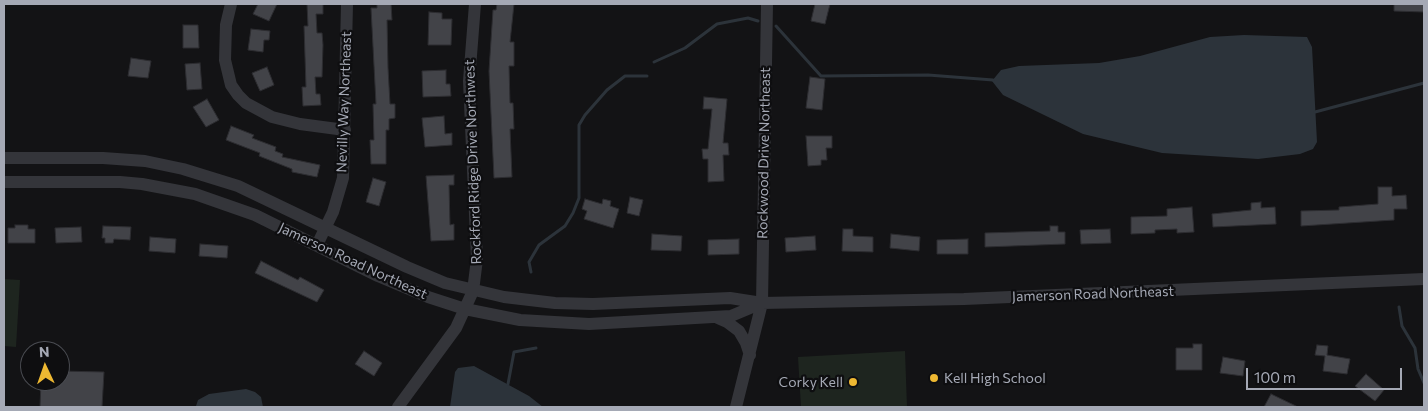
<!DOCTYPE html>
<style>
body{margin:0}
#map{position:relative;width:1428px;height:411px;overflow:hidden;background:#131315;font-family:Commissioner,sans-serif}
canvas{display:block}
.frame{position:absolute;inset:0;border:5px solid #a5a9b5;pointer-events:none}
.north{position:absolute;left:20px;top:341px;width:50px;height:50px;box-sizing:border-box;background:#0e0e10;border:1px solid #4a4c52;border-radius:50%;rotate:357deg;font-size:14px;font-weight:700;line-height:20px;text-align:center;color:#a5a9b5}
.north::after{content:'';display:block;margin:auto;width:18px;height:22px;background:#eeb832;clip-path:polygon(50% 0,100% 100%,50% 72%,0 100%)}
.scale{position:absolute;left:1246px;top:368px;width:156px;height:22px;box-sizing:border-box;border:2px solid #a5a9b5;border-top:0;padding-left:6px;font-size:15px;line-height:18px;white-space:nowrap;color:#a5a9b5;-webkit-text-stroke:4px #0e0e10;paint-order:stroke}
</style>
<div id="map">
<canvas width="1428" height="411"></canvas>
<div class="frame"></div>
<div class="north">N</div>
<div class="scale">100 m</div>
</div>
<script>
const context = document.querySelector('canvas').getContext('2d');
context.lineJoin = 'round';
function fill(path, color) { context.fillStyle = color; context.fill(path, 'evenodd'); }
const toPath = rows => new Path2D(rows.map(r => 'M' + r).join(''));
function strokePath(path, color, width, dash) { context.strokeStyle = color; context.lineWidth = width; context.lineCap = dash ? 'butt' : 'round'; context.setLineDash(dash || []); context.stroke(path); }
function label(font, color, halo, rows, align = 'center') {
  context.font = font + ' Commissioner,sans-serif'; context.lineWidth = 4.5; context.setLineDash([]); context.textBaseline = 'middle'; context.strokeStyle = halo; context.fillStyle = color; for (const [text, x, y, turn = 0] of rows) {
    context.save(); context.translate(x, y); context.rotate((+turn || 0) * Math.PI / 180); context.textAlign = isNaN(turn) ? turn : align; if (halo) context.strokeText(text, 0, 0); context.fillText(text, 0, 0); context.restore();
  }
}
fill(toPath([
 [4,279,20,280,16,347,4,346],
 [905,351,907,407,801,407,798,357]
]), '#1e251f');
fill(toPath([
 [1244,35,1307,37,1312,47,1317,142,1313,149,1300,154,1258,159,1162,153,1083,134,1003,95,992,81,1001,70,1019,66,1099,63,1140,56,1210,37],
 [474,366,529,396,543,407,450,407,455,372,458,368],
 [246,389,255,392,261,397,263,407,196,406,198,400,209,394]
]), '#2c333a');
strokePath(toPath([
 [776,26,821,76,928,75,993,80],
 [654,62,685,48,717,24,748,18,758,21],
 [1315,112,1424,83],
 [531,272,529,262,539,245,565,226,573,213,579,198,579,125,585,115,607,90,625,76,647,76],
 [1399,307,1402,326,1415,348,1418,369,1424,383],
 [508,384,514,352,536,348]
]), '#2c333a', 3);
const building = toPath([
 [258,4,277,4,269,21,253,14,258,4],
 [307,4,323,4,323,14,316,14,317,33,322,33,323,45,322,77,315,77,316,94,320,94,321,105,303,106,302,87,306,87,304,26,308,26,307,4],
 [377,4,391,4,392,20,387,20,388,68,390,104,395,104,395,118,389,119,389,130,386,130,386,164,371,164,370,140,374,140,373,104,376,104,371,8,377,8,377,4],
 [497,4,514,4,510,42,514,42,514,66,509,66,510,103,513,103,514,129,510,129,512,177,494,178,489,71,493,10,496,10,497,4],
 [815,4,830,4,825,24,811,21,815,4],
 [1394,4,1424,4,1424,12,1394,11,1394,4],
 [429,12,442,13,442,19,452,19,451,45,428,45,429,12],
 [183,25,198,25,199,48,183,48,183,25],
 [251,29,270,31,269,40,264,40,263,52,248,50,251,29],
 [131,58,151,61,148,78,128,76,131,58],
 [200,63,202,89,187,90,185,64,200,63],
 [267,67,274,85,260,91,252,73,267,67],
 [446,70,446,84,450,84,451,96,423,97,422,71,446,70],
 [810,77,825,79,822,110,806,108,810,77],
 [704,97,727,99,723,143,728,143,729,155,723,155,724,181,708,182,708,159,703,159,702,149,708,149,712,109,703,109,704,97],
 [207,99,219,120,206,127,193,107,207,99],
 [444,116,445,134,452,133,452,145,425,147,422,118,444,116],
 [231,126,254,135,252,138,276,147,275,151,283,154,282,157,320,165,317,177,292,172,292,169,259,156,260,153,226,140,231,126],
 [806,136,832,136,832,148,826,148,827,160,821,160,821,165,808,166,806,136],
 [454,175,454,185,449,185,450,225,454,224,454,240,431,241,426,176,454,175],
 [373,178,386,182,379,206,366,202,373,178],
 [1378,187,1392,187,1392,196,1406,195,1407,209,1394,209,1394,220,1301,226,1301,211,1339,210,1339,207,1378,204,1378,187],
 [630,197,643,200,639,216,627,213,630,197],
 [585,199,602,204,603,199,611,201,610,206,619,209,613,228,584,219,587,211,582,209,585,199],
 [1261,202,1261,208,1275,207,1276,224,1213,227,1212,214,1251,210,1251,203,1261,202],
 [1192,207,1194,232,1177,233,1177,229,1155,230,1155,233,1131,234,1131,217,1167,216,1167,209,1192,207],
 [15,225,28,225,28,229,35,229,35,243,8,243,8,228,15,228,15,225],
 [103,226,131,227,130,240,114,239,113,243,105,243,105,238,102,238,103,226],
 [1050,226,1058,226,1058,232,1065,232,1065,244,985,247,985,233,1050,231,1050,226],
 [81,227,82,242,56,243,55,228,81,227],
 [843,229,853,229,853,236,873,237,873,252,842,251,843,229],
 [1110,229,1111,243,1081,244,1080,230,1110,229],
 [652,234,682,236,681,251,651,250,652,234],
 [891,234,920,237,919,251,890,248,891,234],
 [815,236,816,250,786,252,785,238,815,236],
 [150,237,176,239,175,253,149,251,150,237],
 [739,239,739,254,708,255,708,240,739,239],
 [968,239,968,254,937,254,937,240,968,239],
 [200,244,228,246,227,258,199,256,200,244],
 [261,261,298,280,300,277,324,290,317,302,255,273,261,261],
 [1193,344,1202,344,1202,370,1176,370,1176,348,1193,348,1193,344],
 [1317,345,1328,346,1327,355,1350,359,1347,374,1323,371,1325,356,1315,355,1317,345],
 [364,351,382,363,374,376,355,364,364,351],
 [1223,357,1245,361,1243,376,1220,373,1223,357],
 [60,371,104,372,102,407,40,407,41,381,60,381,60,371],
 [1366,374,1384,390,1375,401,1355,386,1366,374],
 [1271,394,1298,407,1264,407,1271,394]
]);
fill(building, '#424348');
strokePath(building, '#2d2d31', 1);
strokePath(toPath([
 [231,4,226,25,225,60,231,85,238,95,246,103,272,117,300,124,345,130],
 [4,158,103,158,145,161,183,169,238,186,407,267,445,283,504,297,555,303,593,304,730,298,762,303,964,299,1424,279],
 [4,182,120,182,142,184,195,194,255,215,378,276,428,297,465,309,520,320,589,324,713,317,731,316,762,303],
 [317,245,333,212,343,178,347,4],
 [718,318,727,322,739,331,746,343,750,355],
 [398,407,456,328,473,291,477,259,469,81,475,4],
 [736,407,762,303,767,4]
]), '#34353a', 12);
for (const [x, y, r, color] of [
 [934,378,5,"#eeb832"],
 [853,382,5,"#eeb832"]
]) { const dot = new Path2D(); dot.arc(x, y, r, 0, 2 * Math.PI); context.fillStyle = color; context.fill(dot); strokePath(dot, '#0e0e10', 2); }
label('14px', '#a5a9b5', '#0e0e10', [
 ["Nevilly Way Northeast",344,102,-88],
 ["Rockwood Drive Northeast",764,153,-89],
 ["Rockford Ridge Drive Northwest",473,162,-92],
 ["Jamerson Road Northeast",353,261,25],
 ["Jamerson Road Northeast",1093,294,-2]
]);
label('14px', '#a5a9b5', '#0e0e10', [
 ["Kell High School",944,378],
 ["Corky Kell",843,382,"right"]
], 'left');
</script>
